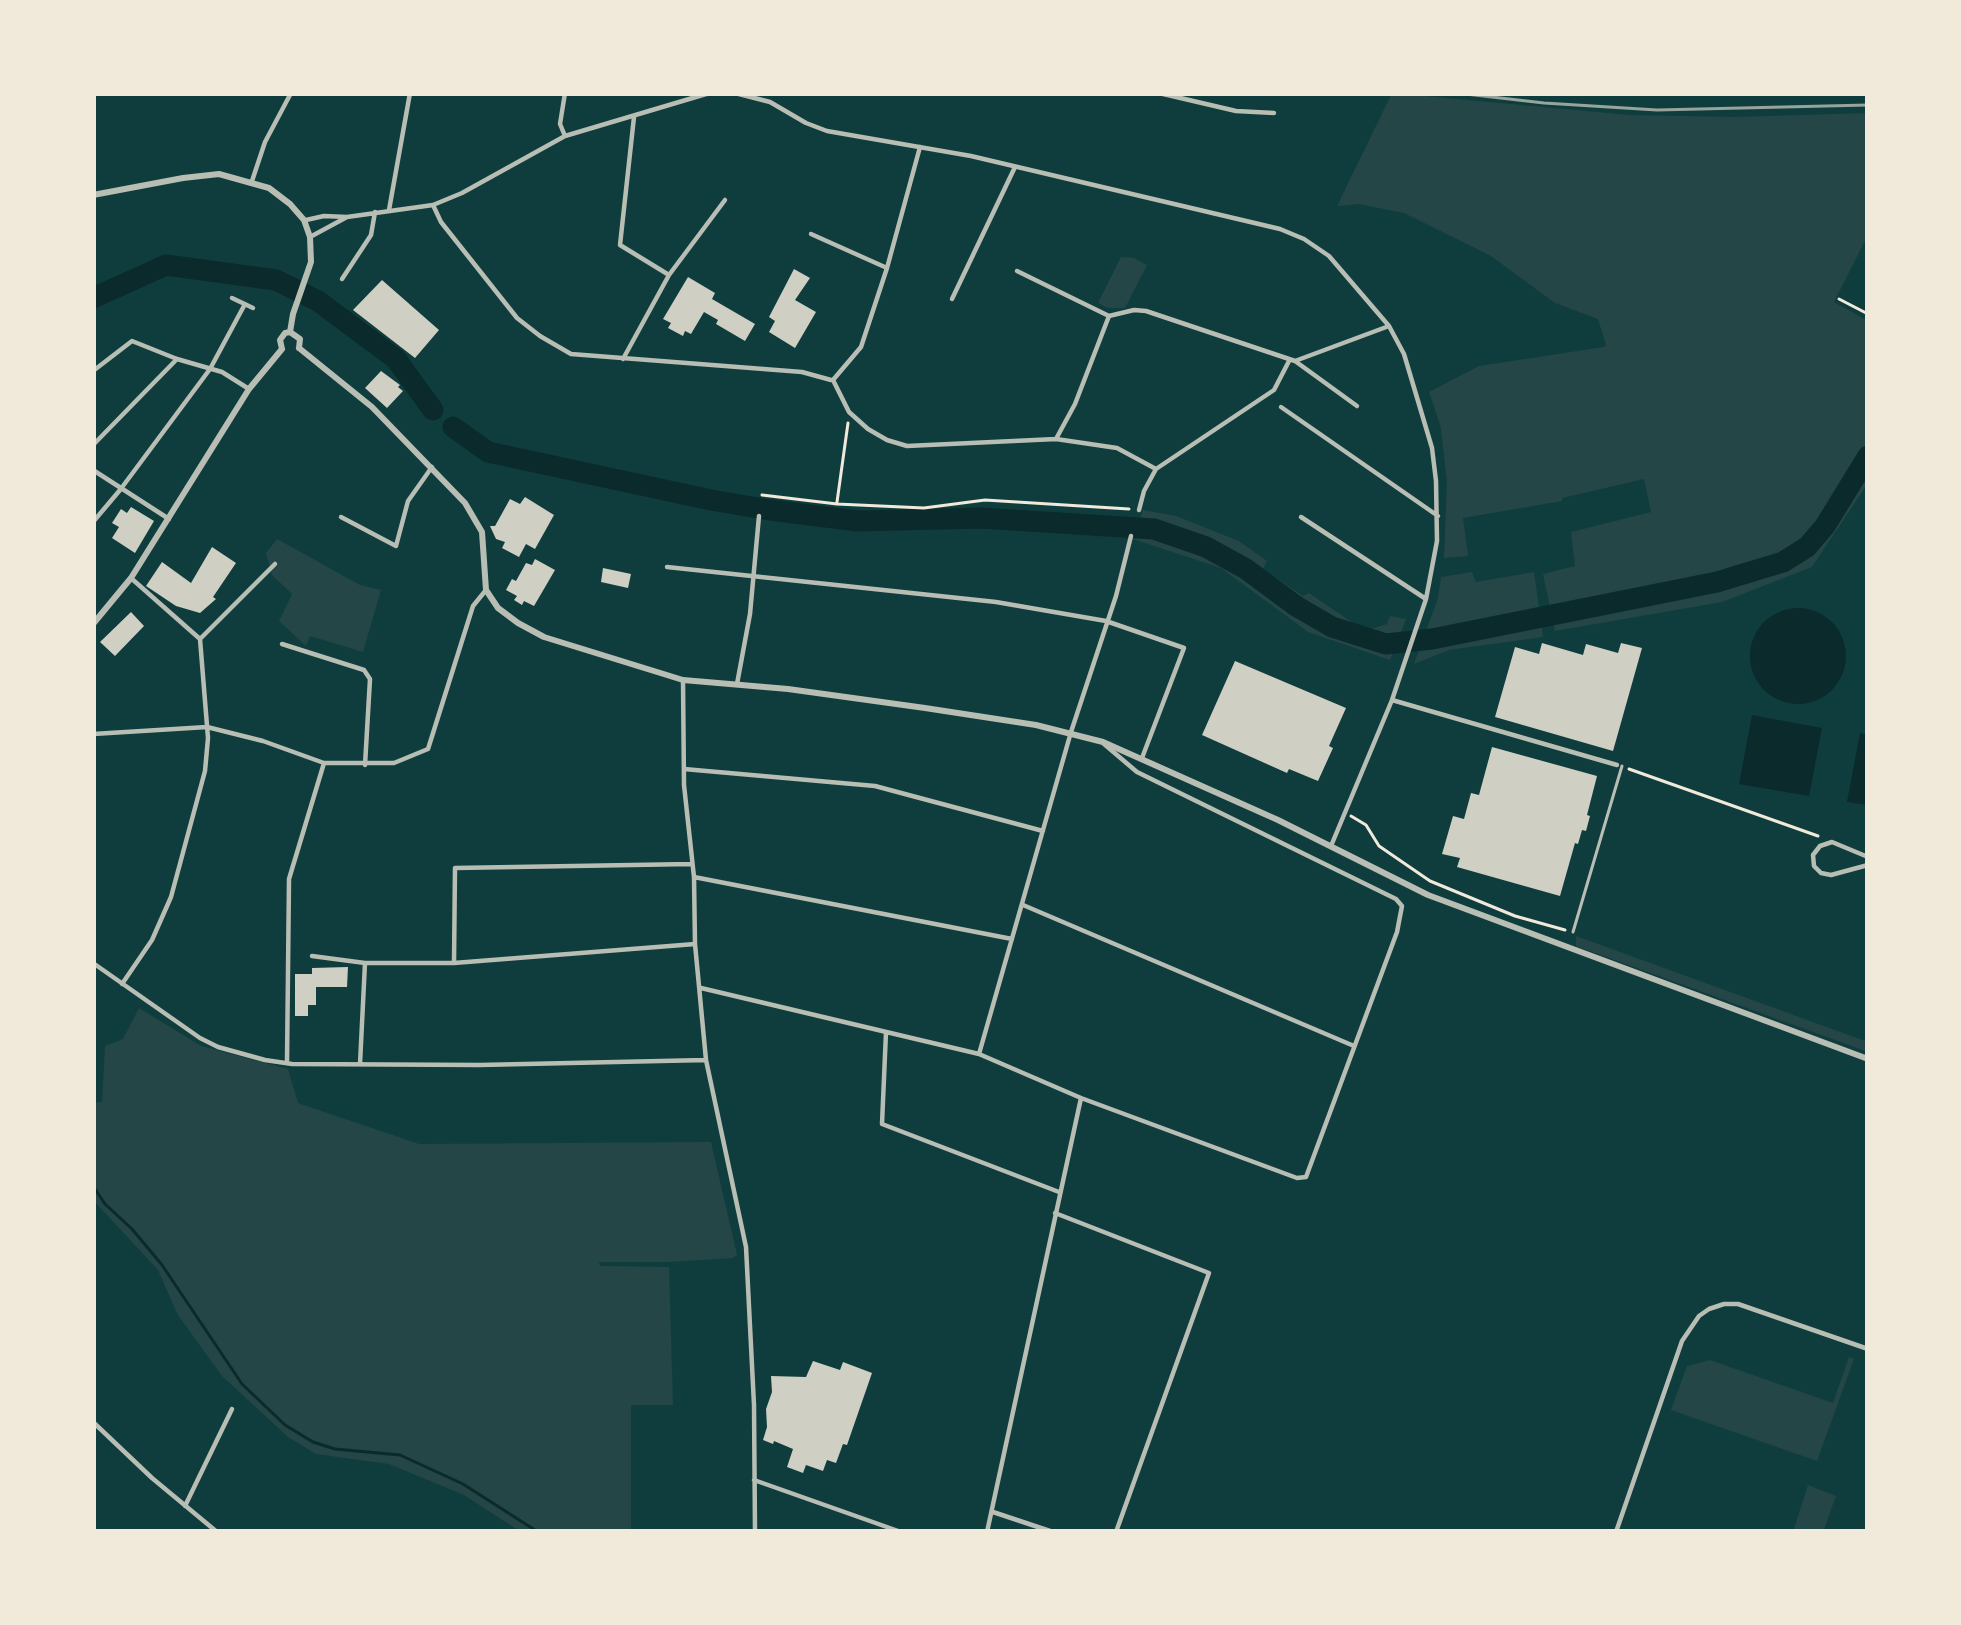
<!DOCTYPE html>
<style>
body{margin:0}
#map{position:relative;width:1961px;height:1625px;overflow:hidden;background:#0f3d3e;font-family:Roboto,sans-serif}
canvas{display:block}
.frame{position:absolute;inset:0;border:96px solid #f1e9da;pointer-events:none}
</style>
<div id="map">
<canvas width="1961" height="1625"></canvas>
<div class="frame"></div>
</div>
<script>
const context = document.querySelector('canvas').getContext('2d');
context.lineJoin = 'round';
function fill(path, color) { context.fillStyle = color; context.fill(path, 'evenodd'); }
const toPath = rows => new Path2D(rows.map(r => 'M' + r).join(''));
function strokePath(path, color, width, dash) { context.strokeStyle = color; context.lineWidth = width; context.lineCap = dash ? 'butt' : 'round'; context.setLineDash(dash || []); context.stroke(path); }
fill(toPath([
 [1392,93,1630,115,1734,117,1868,113,1868,235,1834,302,1868,321,1868,483,1812,567,1722,602,1555,631,1543,574,1575,566,1571,532,1651,512,1644,479,1562,498,1562,501,1463,518,1468,556,1444,558,1447,482,1441,428,1429,392,1479,366,1604,347,1606,345,1598,319,1555,303,1491,256,1404,213,1359,204,1337,206],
 [1121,257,1134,258,1147,265,1125,308,1108,308,1098,303],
 [1143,510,1176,516,1239,541,1267,561,1263,569,1303,596,1309,593,1365,631,1387,624,1390,616,1406,619,1390,660,1308,632,1221,568,1133,539],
 [277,539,360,585,381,590,363,652,310,636,306,646,279,621,292,594,272,575,266,553],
 [1472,572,1476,582,1534,572,1543,637,1449,650,1414,664,1438,598,1441,577],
 [1576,936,1868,1042,1868,1052,1576,946],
 [139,1008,201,1046,288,1069,298,1103,419,1144,711,1142,737,1255,733,1258,669,1262,599,1262,600,1266,669,1267,673,1405,631,1405,631,1532,521,1532,464,1495,389,1464,316,1454,288,1437,222,1376,178,1315,158,1270,93,1200,93,1103,102,1102,105,1046,123,1039],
 [1849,1357,1854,1359,1817,1461,1671,1410,1687,1366,1710,1360,1833,1403],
 [1808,1485,1836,1496,1823,1532,1793,1532]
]), '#244646');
fill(toPath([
 '1750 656a48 48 0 1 1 96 0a48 48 0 1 1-96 0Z',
 [1752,715,1822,728,1809,796,1739,784],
 [1860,733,1868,735,1868,805,1847,802]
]), '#0a2a2b');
strokePath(toPath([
 [93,1186,105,1204,132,1229,162,1265,242,1384,285,1425,313,1442,335,1449,400,1455,463,1484,538,1532]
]), '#0a2a2b', 3);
strokePath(toPath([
 [93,298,166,265,276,280,318,301,396,359,433,410],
 [453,427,488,452,711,500,770,510,858,521,981,518,1154,529,1206,547,1246,569,1296,606,1332,627,1386,644,1432,639,1717,582,1783,562,1807,547,1825,526,1868,456]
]), '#0a2a2b', 21);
fill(toPath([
 [794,269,810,278,795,300,816,312,795,348,769,332,775,321,769,317],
 [688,277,715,293,712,299,755,324,745,341,716,324,718,320,704,312,691,334,685,331,683,336,668,328,671,323,663,319],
 [382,280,439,330,415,358,353,310],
 [381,371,400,385,398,387,403,391,387,408,365,388],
 [525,497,554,515,535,549,526,544,519,557,502,548,505,542,496,539,490,526,495,526,510,499,520,504],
 [131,507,154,521,135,553,112,538,119,527,112,523,121,509,127,513],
 [212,547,236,563,213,597,216,599,200,613,176,606,146,586,162,562,191,583],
 [535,559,555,570,534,606,524,601,522,605,514,600,517,596,506,590,512,579,516,581,526,563,532,565],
 [603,568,631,574,628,588,601,582],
 [131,612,144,626,115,656,100,642],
 [1542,643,1583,655,1586,644,1618,653,1621,643,1642,648,1613,751,1495,717,1515,647,1539,654],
 [1235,661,1346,708,1329,746,1333,748,1318,781,1289,769,1287,773,1202,735],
 [1492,747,1597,776,1587,815,1590,816,1586,831,1582,830,1578,844,1575,843,1560,896,1457,867,1460,858,1442,854,1453,816,1464,819,1471,793,1479,795],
 [348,967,347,987,316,987,316,1005,308,1005,308,1016,295,1016,295,974,312,974,312,968],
 [813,1361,840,1370,843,1362,872,1373,847,1445,843,1444,836,1463,827,1460,823,1471,806,1465,803,1473,787,1467,793,1449,774,1441,773,1444,763,1440,767,1427,766,1409,772,1392,771,1376,806,1377]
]), '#cfcfc3');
strokePath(toPath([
 [1839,299,1868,314],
 [762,495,837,504,924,508,985,500,1129,509],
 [837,502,848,423],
 [1629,769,1818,836],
 [1351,816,1366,825,1379,846,1430,881,1515,916,1565,930]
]), '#f1e9da', 3);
strokePath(toPath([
 [1573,932,1622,766]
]), '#b8beb3', 3);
strokePath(toPath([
 [735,93,770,102,806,123,827,131,971,156,1280,229,1304,239,1329,256,1389,326,1404,354,1432,448,1436,481,1437,541,1426,599,1392,700,1331,846],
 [1159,93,1236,111,1274,113],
 [634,117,620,245,669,275],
 [565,136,560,124,565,93],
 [252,181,265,142,291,93],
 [433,205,441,222,517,318,540,336,571,354,802,372,831,380],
 [389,210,410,93],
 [306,220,324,216,347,217,433,205,462,193,565,136,706,94,719,93],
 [811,234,887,268],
 [310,237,347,217],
 [1017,271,1109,316],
 [342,279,371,235,375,212],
 [232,298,253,308],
 [952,299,1015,167],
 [623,359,669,275,725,200],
 [1295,361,1357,406],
 [93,371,132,341,177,359,222,372,249,389],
 [833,380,849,412,868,429,887,440,907,446,1056,439,1075,404,1109,316,1134,310,1146,311,1295,361,1389,326],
 [833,380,861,347,887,268,920,147],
 [1281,407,1438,516],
 [1056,439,1117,448,1156,469],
 [93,445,177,359],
 [93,470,169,519],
 [1139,510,1144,491,1156,469,1274,390,1289,361],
 [341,517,396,546,408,501,432,467],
 [1301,517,1426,599],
 [93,522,120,490,210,369,245,304],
 [667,567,996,602,1106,621,1184,648,1142,758],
 [132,579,200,639],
 [282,644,364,670,370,679,365,765],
 [683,680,684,785,694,877,695,944,706,1060,746,1247,754,1405,755,1532],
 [737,684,750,614,759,516],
 [1392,700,1617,765],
 [93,734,207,727,263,741,324,763,394,763,428,749,473,606,486,590],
 [684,769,875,786,1043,831],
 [1868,857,1832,842,1820,846,1813,855,1814,866,1821,873,1831,875,1868,865],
 [694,877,1012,939],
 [1023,905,1354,1046],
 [312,956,365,963],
 [93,963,200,1038,218,1047,265,1060,292,1064,480,1065,706,1060],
 [454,963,455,868,691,864],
 [122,984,152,940,171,897,205,771,208,738,200,639,275,564],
 [701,988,979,1054,1081,1098,1297,1178,1306,1177,1397,932,1402,906,1396,899,1137,772,1104,744],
 [886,1032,882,1124,1059,1192],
 [979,1054,1071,732,1116,596,1131,536],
 [287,1063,289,879,324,763],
 [360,1064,365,963,454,963,695,944],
 [1055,1213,1209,1273,1116,1532],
 [93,1422,152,1478,217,1532],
 [754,1480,901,1532],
 [185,1506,232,1409],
 [993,1512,1053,1532],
 [987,1532,1081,1098],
 [1616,1532,1682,1341,1699,1316,1709,1309,1724,1304,1738,1304,1868,1349]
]), '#b8beb3', 4.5);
strokePath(toPath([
 [93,195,183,178,219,174,269,188,290,204,304,220,310,237,311,262,293,314,290,332,300,339,299,348],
 [299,348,372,407,465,503,482,532,486,590,498,608,518,623,544,637,683,680,788,689,925,708,1036,725,1103,742,1278,820,1428,895,1868,1059],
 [282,349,280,340,285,333,290,332],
 [93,624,131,578,249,389,282,349]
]), '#b8beb3', 6);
strokePath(toPath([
 [1457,93,1544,103,1657,110,1868,105]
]), '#97a49c', 3);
</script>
